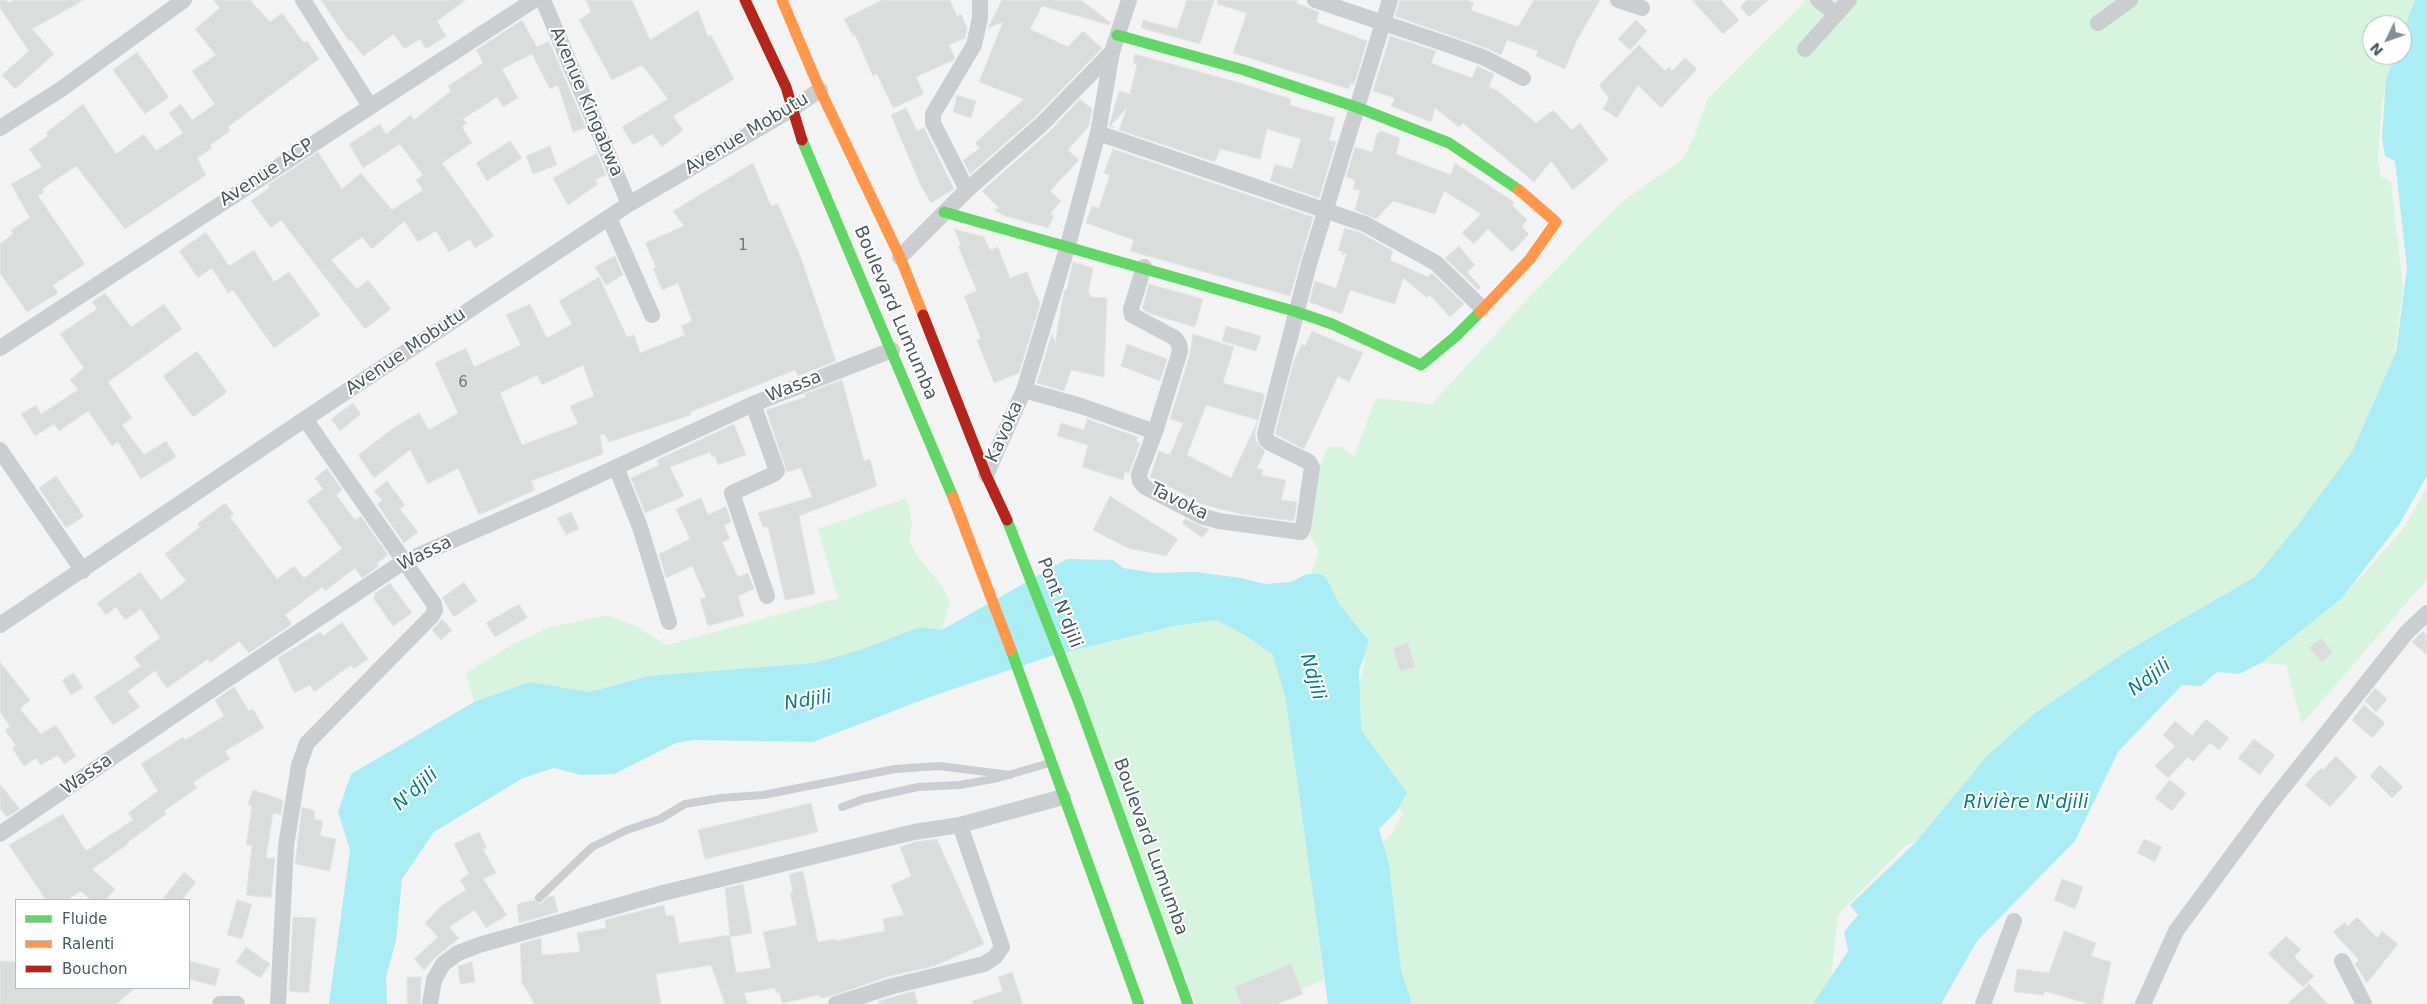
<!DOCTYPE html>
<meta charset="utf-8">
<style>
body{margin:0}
#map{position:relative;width:2427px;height:1004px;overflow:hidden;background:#f4f3f3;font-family:"DejaVu Sans",sans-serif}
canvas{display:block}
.legend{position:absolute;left:15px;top:899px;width:175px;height:90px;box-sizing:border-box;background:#fff;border:1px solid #b6bdc0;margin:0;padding:6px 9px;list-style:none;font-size:15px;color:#485962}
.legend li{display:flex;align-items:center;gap:10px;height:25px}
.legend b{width:25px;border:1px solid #b6bdc0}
.north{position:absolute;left:2362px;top:15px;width:50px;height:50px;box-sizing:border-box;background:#fff;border:1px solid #b6bdc0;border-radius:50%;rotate:228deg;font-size:14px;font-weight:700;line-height:20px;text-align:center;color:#485962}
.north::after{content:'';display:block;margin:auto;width:18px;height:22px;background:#848f95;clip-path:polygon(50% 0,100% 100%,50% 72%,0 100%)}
</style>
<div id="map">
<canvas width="2427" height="1004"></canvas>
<ul class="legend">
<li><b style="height:6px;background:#63d668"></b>Fluide</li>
<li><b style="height:6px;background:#ff974d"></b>Ralenti</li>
<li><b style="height:6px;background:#b3261e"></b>Bouchon</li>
</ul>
<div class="north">N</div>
</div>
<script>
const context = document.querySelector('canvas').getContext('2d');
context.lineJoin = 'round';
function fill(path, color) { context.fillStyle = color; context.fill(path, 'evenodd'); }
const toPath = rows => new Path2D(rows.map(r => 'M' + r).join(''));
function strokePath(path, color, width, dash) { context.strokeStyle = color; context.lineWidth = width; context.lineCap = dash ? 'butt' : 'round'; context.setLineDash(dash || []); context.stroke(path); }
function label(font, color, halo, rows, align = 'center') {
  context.font = font + ' "DejaVu Sans",sans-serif'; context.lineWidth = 4; context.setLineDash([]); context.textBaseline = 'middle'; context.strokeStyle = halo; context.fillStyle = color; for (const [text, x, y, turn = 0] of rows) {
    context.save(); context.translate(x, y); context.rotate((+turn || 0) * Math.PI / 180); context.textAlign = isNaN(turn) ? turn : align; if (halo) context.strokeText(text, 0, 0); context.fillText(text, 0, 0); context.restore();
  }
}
fill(toPath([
 [1804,0,2424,0,2402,42,2402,25,2372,25,2372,55,2398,55,2382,100,2378,159,2381,177,2391,182,2403,289,2392,373,2348,473,2294,546,1939,832,1906,845,1838,915,1829,996,1823,1004,1401,1004,1375,850,1392,833,1403,814,1357,751,1359,684,1365,662,1335,624,1303,595,1319,552,1309,533,1315,480,1327,447,1342,447,1354,456,1376,398,1432,404,1519,308,1621,202,1682,160,1694,137,1708,98,1805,2],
 [2427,487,2427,579,2302,724,2286,665,2261,663,2342,598,2403,529],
 [907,498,912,525,909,540,918,557,943,587,950,602,942,630,920,627,857,651,813,663,648,676,590,692,530,682,474,702,466,673,513,644,548,628,607,615,636,626,667,645,838,598,818,529],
 [1216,620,1245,635,1273,655,1287,700,1324,980,1265,1004,1196,1004,1054,655,1174,626]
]), '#d7f4de');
fill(toPath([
 [2415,0,2427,0,2427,476,2400,523,2342,598,2261,663,2239,674,2217,672,2201,686,2182,685,2118,752,2075,841,1977,941,1941,1004,1813,1004,1848,951,1844,932,1858,915,1850,905,1917,841,1986,757,2035,713,2129,650,2255,577,2298,525,2352,452,2396,352,2407,268,2395,161,2385,156,2382,138,2386,79,2396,55,2402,55,2402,35],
 [1067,559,1113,560,1123,568,1156,573,1196,572,1241,578,1265,584,1291,582,1307,574,1321,574,1328,581,1339,604,1369,641,1359,671,1361,730,1407,793,1396,812,1379,829,1389,865,1401,970,1412,1004,1328,1004,1286,700,1273,655,1245,635,1216,620,1174,626,1054,655,930,697,813,742,693,740,676,743,614,774,581,775,554,768,523,778,434,832,402,879,396,941,386,977,387,1004,329,1004,350,850,338,812,351,774,474,702,530,682,590,692,648,676,813,663,857,651,920,627,942,630]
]), '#aaedf4');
const building = toPath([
 [6,0,9,3,13,0,84,0,32,29,54,54,15,89,2,75,29,51,0,8,0,1,6,0],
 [213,0,250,0,270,22,282,13,304,43,307,41,319,59,228,127,230,131,210,145,212,148,197,158,206,175,125,229,76,166,42,189,44,192,38,196,85,264,53,285,58,293,27,312,0,273,0,244,13,234,11,230,30,218,11,184,42,167,29,149,48,136,46,133,83,104,116,154,144,134,156,151,183,133,169,113,181,104,192,120,215,104,192,71,216,55,195,29,220,8,213,0],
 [321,0,466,0,437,21,446,36,426,49,420,39,404,49,394,34,363,56,351,40,349,41,321,0],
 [586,0,632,0,650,40,698,10,708,37,711,35,734,79,673,116,683,130,662,147,652,134,633,145,622,127,668,99,642,65,612,80,579,20,591,12,586,0],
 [882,0,950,0,957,16,961,14,967,28,965,38,949,45,955,58,953,60,916,77,924,94,893,108,877,74,873,76,855,35,853,36,844,19,882,0],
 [1002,0,1081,0,1111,23,1109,25,1042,6,1030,29,1068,47,1083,31,1102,48,1035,117,970,174,963,160,980,148,975,143,1024,99,979,82,1003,22,988,28,1002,0],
 [1187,0,1214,0,1200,44,1141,28,1143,20,1177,29,1187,0],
 [1218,0,1297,0,1296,3,1319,12,1316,22,1367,41,1354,85,1350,84,1349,89,1233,53,1247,13,1217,4,1218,0],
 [1400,0,1466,0,1474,3,1471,10,1518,27,1534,0,1600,0,1577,40,1565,69,1536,56,1538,51,1507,40,1501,55,1489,49,1395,16,1400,0],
 [1692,0,1721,0,1739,20,1723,34,1692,0],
 [1747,0,1768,0,1749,17,1740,7,1747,0],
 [522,20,537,47,549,41,586,128,573,132,558,85,550,89,532,54,502,69,518,98,503,107,497,97,463,119,467,123,462,127,472,143,442,163,494,236,475,248,470,239,449,252,436,231,418,242,404,221,372,249,362,237,331,260,357,289,368,280,391,309,365,329,281,220,271,228,251,201,270,187,268,185,318,152,342,189,361,173,392,210,423,190,416,180,423,175,400,144,363,168,349,144,380,124,386,134,411,115,414,120,451,91,448,86,483,63,476,50,522,20],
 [1636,20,1647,31,1630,50,1618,39,1636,20],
 [1390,36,1436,51,1431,63,1472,78,1477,66,1494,74,1489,87,1498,91,1536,123,1553,110,1572,130,1580,123,1608,160,1573,190,1551,161,1534,182,1463,123,1459,127,1435,108,1431,122,1391,106,1395,98,1373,91,1390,36],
 [1639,45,1665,71,1669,67,1672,71,1685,58,1697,69,1661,108,1638,85,1617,118,1603,109,1609,98,1599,85,1639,45],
 [137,52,169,97,145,114,113,70,137,52],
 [1135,54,1240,83,1291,99,1290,105,1335,118,1329,140,1336,142,1319,198,1270,181,1275,164,1292,169,1301,139,1267,129,1260,159,1220,149,1215,162,1119,130,1127,108,1111,125,1115,128,1109,126,1119,91,1130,94,1137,64,1133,63,1135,54],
 [957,95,976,101,971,118,953,112,957,95],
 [1080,99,1092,109,1089,126,1068,150,1079,160,1050,191,1061,201,1050,214,1054,216,1048,228,1005,216,994,210,999,208,982,191,1049,132,1080,99],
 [906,108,917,131,924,128,954,189,931,203,920,184,891,115,906,108],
 [1381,131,1400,138,1396,154,1451,175,1455,163,1511,200,1514,203,1512,205,1527,220,1522,227,1529,234,1512,252,1488,229,1474,244,1462,233,1481,214,1444,191,1435,214,1393,201,1376,219,1355,210,1360,191,1353,189,1355,180,1346,177,1355,147,1372,152,1377,134,1381,131],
 [510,141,522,158,487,181,476,163,510,141],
 [550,146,557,165,533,174,526,156,550,146],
 [1113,149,1313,217,1290,296,1130,251,1134,240,1086,223,1092,206,1099,208,1110,175,1104,173,1113,149],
 [597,153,606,175,595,180,598,184,568,205,553,178,597,153],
 [753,163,771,206,778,204,801,258,836,361,798,376,795,370,690,412,691,415,609,442,605,434,600,435,603,454,531,481,535,490,479,515,458,468,428,484,410,450,374,478,358,455,395,427,419,413,429,430,458,413,435,363,466,348,474,367,521,345,506,315,530,304,547,338,572,324,559,301,599,277,627,337,634,335,640,353,685,335,681,326,692,321,678,283,662,290,653,268,656,267,645,243,684,226,673,211,753,163],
 [583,365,594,396,570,406,578,424,522,445,500,393,537,375,542,385,583,365],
 [1345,228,1361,233,1393,251,1390,260,1428,277,1432,273,1464,304,1450,317,1430,295,1427,298,1403,278,1395,304,1350,290,1342,314,1309,302,1315,281,1336,288,1347,253,1342,255,1343,252,1338,250,1345,228],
 [954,229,984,237,990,250,998,247,1010,278,1027,272,1040,304,1019,373,994,383,977,340,981,339,964,296,977,291,958,246,961,245,954,229],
 [206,232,229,266,254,250,274,282,289,272,320,315,274,348,233,290,228,293,212,268,198,278,179,251,206,232],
 [1459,246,1475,265,1467,272,1481,287,1478,290,1445,258,1459,246],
 [615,256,623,275,606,285,595,267,615,256],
 [1073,262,1093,268,1088,293,1090,293,1090,297,1107,298,1104,377,1071,370,1064,391,1037,383,1052,333,1055,343,1064,292,1067,289,1073,262],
 [1149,284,1203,299,1195,327,1151,314,1142,309,1149,284],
 [105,293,131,327,164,304,182,329,108,382,132,418,122,425,144,455,166,441,176,457,141,479,118,442,112,446,88,411,59,431,54,424,35,436,21,414,36,405,41,414,78,390,70,380,84,368,60,334,97,309,92,302,105,293],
 [1226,326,1261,336,1256,351,1222,341,1226,326],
 [1312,331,1363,353,1349,382,1338,376,1304,449,1275,434,1294,360,1302,344,1305,346,1312,331],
 [1193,334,1234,347,1223,383,1265,394,1255,432,1256,441,1265,451,1257,468,1263,470,1261,475,1286,480,1281,500,1297,502,1294,521,1240,514,1197,503,1197,501,1150,477,1159,451,1170,455,1183,423,1170,419,1190,354,1193,334],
 [1206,405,1258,420,1231,478,1187,455,1206,405],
 [1127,344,1167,359,1160,381,1121,366,1127,344],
 [197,351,227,392,193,417,163,376,197,351],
 [842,380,864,461,870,459,877,486,799,516,815,594,785,600,768,527,763,527,758,513,812,497,801,468,787,472,766,410,806,397,805,394,842,380],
 [353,403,361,414,340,431,331,419,353,403],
 [1087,419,1138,437,1136,441,1140,443,1129,473,1125,471,1123,480,1082,467,1088,445,1057,436,1061,423,1084,430,1087,419],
 [734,424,746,455,718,465,715,456,712,457,710,452,670,467,684,496,645,513,631,478,659,465,657,460,734,424],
 [327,468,342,490,336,495,355,520,361,516,388,555,377,563,379,566,362,578,355,568,325,591,322,587,285,615,292,624,249,653,239,641,210,663,208,659,167,688,155,671,128,691,140,707,113,725,94,697,141,666,134,657,160,638,141,609,125,620,116,607,106,615,97,603,140,572,161,600,186,581,165,554,200,527,197,524,225,503,234,514,230,517,277,579,294,566,304,578,342,549,307,501,323,489,315,478,327,468],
 [56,476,84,516,66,528,39,488,56,476],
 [387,481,405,505,400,509,418,532,404,543,377,504,382,500,374,491,387,481],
 [1110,496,1178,539,1166,556,1128,548,1093,530,1110,496],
 [701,498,708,515,726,506,731,522,724,525,730,539,722,542,738,577,748,573,754,589,738,596,744,616,708,626,700,599,706,597,692,566,666,578,659,554,690,539,676,509,701,498],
 [571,512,579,529,566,535,557,518,571,512],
 [1185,519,1209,529,1202,538,1182,523,1185,519],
 [464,582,477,601,454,617,442,598,464,582],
 [390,583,412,613,393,626,373,598,375,596,374,594,390,583],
 [519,604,527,618,495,637,486,623,519,604],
 [442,619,452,630,441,640,432,630,442,619],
 [342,622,368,659,354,669,351,665,314,692,310,685,294,693,278,658,320,632,323,636,342,622],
 [2423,631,2427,635,2427,655,2412,642,2423,631],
 [2321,638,2333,652,2322,662,2309,648,2321,638],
 [1408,643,1415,667,1400,671,1393,648,1408,643],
 [0,662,30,700,20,709,41,734,56,725,76,756,64,764,58,755,41,765,36,758,24,766,12,748,16,746,5,730,10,727,0,711,0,662],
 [74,673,83,688,71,695,62,680,74,673],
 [234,687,249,711,253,709,264,728,225,751,230,759,193,782,197,788,164,811,166,814,127,843,128,844,92,869,115,889,106,900,91,900,81,891,67,900,46,900,9,845,63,814,86,851,133,820,128,813,158,791,141,764,183,737,185,740,224,716,215,700,234,687],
 [2375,688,2387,699,2376,712,2365,701,2375,688],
 [2364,705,2385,723,2372,738,2352,720,2364,705],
 [2206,719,2229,738,2219,750,2210,743,2193,762,2188,757,2168,778,2155,766,2175,746,2163,735,2175,721,2192,736,2206,719],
 [2254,739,2275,755,2260,775,2238,758,2254,739],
 [2336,756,2357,777,2330,807,2305,785,2321,768,2323,770,2336,756],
 [2380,765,2403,787,2392,798,2370,776,2380,765],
 [2170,780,2186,793,2172,811,2155,798,2170,780],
 [0,784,20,809,7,817,0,808,0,784],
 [253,790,283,800,281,815,273,813,266,858,275,858,271,898,246,895,252,845,246,845,252,806,248,804,253,790],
 [811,803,818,832,705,859,698,830,811,803],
 [302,807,315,811,314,819,323,821,320,836,336,839,330,871,295,864,302,807],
 [479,832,487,848,483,849,496,873,483,879,507,915,486,928,475,910,449,927,459,938,437,956,424,970,414,959,438,937,425,923,441,906,466,890,460,880,469,874,454,844,479,832],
 [937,839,984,944,934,966,890,976,831,996,821,998,820,995,782,1003,779,992,776,993,775,988,744,993,748,1004,725,1004,711,965,656,974,661,1004,535,1004,522,983,520,944,541,938,542,955,580,952,577,933,606,928,605,920,664,905,666,916,674,915,679,943,730,935,736,973,771,968,763,932,797,925,790,893,793,893,789,874,803,871,818,942,835,939,835,941,885,931,883,919,904,915,891,885,911,876,900,847,915,842,937,839],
 [2144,839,2162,847,2155,862,2137,853,2144,839],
 [184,872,196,882,182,900,162,900,184,872],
 [2062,879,2083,887,2075,909,2054,900,2062,879],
 [743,884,752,933,730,937,725,888,743,884],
 [554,896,558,912,519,923,517,904,534,900,540,904,548,897,554,896],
 [237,900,252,904,242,939,227,935,237,900],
 [293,917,316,918,309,993,289,991,293,917],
 [2357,917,2377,938,2382,931,2398,944,2367,983,2355,964,2359,960,2333,932,2345,922,2348,926,2357,917],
 [2064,931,2096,943,2091,956,2111,962,2102,1004,2090,1004,2044,991,2044,995,2014,992,2017,969,2049,973,2064,931],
 [2286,936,2301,950,2294,957,2314,976,2303,987,2268,954,2286,936],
 [246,947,270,964,260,978,236,962,246,947],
 [0,961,16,962,16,988,135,988,116,1004,0,1004,0,961],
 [189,961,220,969,215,986,189,979,189,961],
 [472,962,475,982,460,984,458,966,472,962],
 [1291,964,1303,994,1277,1004,1241,1004,1234,987,1291,964],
 [1012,972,1023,1004,972,1004,972,1001,1003,991,998,977,1012,972],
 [407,977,421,977,420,1004,407,1004,407,977],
 [2309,984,2328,1004,2287,1004,2309,984],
 [914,991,918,1004,879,1004,879,1001,914,991]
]);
fill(building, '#dbdcdc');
strokePath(building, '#e5e5e6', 1);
strokePath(toPath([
 [842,807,864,799,918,787,960,785,998,778,1046,764],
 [539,898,592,847,627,830,660,819,685,804,721,798,763,795,895,769,939,766,1010,775]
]), '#caced0', 8);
strokePath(toPath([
 [303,0,370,106],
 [543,0,629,204],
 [1315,0,1449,45,1485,58,1523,78],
 [1618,0,1642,8],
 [1818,0,1836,14],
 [2098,23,2130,0],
 [1805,49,1849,0],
 [0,128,60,90,184,0],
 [1098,133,1365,224,1436,263,1482,308],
 [967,190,933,123,933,114,974,45,980,18,980,0],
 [609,218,652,315],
 [900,257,967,190,1042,124,1112,52],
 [1144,267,1131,309,1132,315,1175,338,1179,344,1180,351,1155,432,1139,474,1140,481,1145,487,1201,516,1219,521,1301,532,1303,528,1312,467,1309,462,1270,443,1266,439,1265,434,1309,264,1390,0],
 [0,348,534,0],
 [1024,390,1081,406,1155,432],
 [753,404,777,471,774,474,732,493,767,596],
 [0,450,83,571],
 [616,467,640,527,669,622],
 [986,475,1024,390,1068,245,1098,133,1112,52,1129,0],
 [0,625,305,419,629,204,792,109,820,90],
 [0,834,198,699,403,562,545,500,753,404,892,350],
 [2342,961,2364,1004],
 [220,1004,237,1004],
 [278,1004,286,846,299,765,307,743,432,616,435,610,434,604,305,419],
 [430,1004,434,980,443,964,458,953,479,945,663,893,914,832,960,825,1063,797],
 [836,1004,893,986,984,964,995,957,1002,947,960,825],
 [1983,1004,2014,921],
 [2143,1004,2176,931,2270,804,2407,632,2427,613]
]), '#caced0', 16);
strokePath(toPath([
 [1117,35,1244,70,1356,107,1449,143,1519,190],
 [802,140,953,497],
 [944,212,1297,312,1332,324,1421,365,1455,337,1480,312],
 [1007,520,1079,703,1188,1004],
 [1011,650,1139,1004]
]), '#63d668', 11);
strokePath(toPath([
 [782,0,820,90,900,257,923,315],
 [1480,312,1530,259,1556,222,1519,190],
 [953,497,1011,650]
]), '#ff974d', 11);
strokePath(toPath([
 [745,0,786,87,802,140],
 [923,315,986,475,1007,520]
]), '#b3261e', 11);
label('15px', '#6e7a81', null, [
 ["1",743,246],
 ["6",463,383]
]);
label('18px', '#485962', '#fff', [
 ["Avenue Kingabwa",586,102,67],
 ["Avenue Mobutu",747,134,-31],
 ["Avenue ACP",267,173,-33],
 ["Boulevard Lumumba",895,313,67],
 ["Avenue Mobutu",406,352,-34],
 ["Wassa",794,387,-22],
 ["Kavoka",1005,432,-66],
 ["Tavoka",1179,502,26],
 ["Wassa",425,554,-26],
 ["Pont N'djili",1059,603,69],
 ["Wassa",87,775,-35],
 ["Boulevard Lumumba",1150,847,70]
]);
label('italic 19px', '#067e89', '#fff', [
 ["Ndjili",1312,677,74],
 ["Ndjili",2150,678,-37],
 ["Ndjili",808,701,-9],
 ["N'djili",416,790,-42],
 ["Rivière N'djili",2026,803]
]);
</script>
